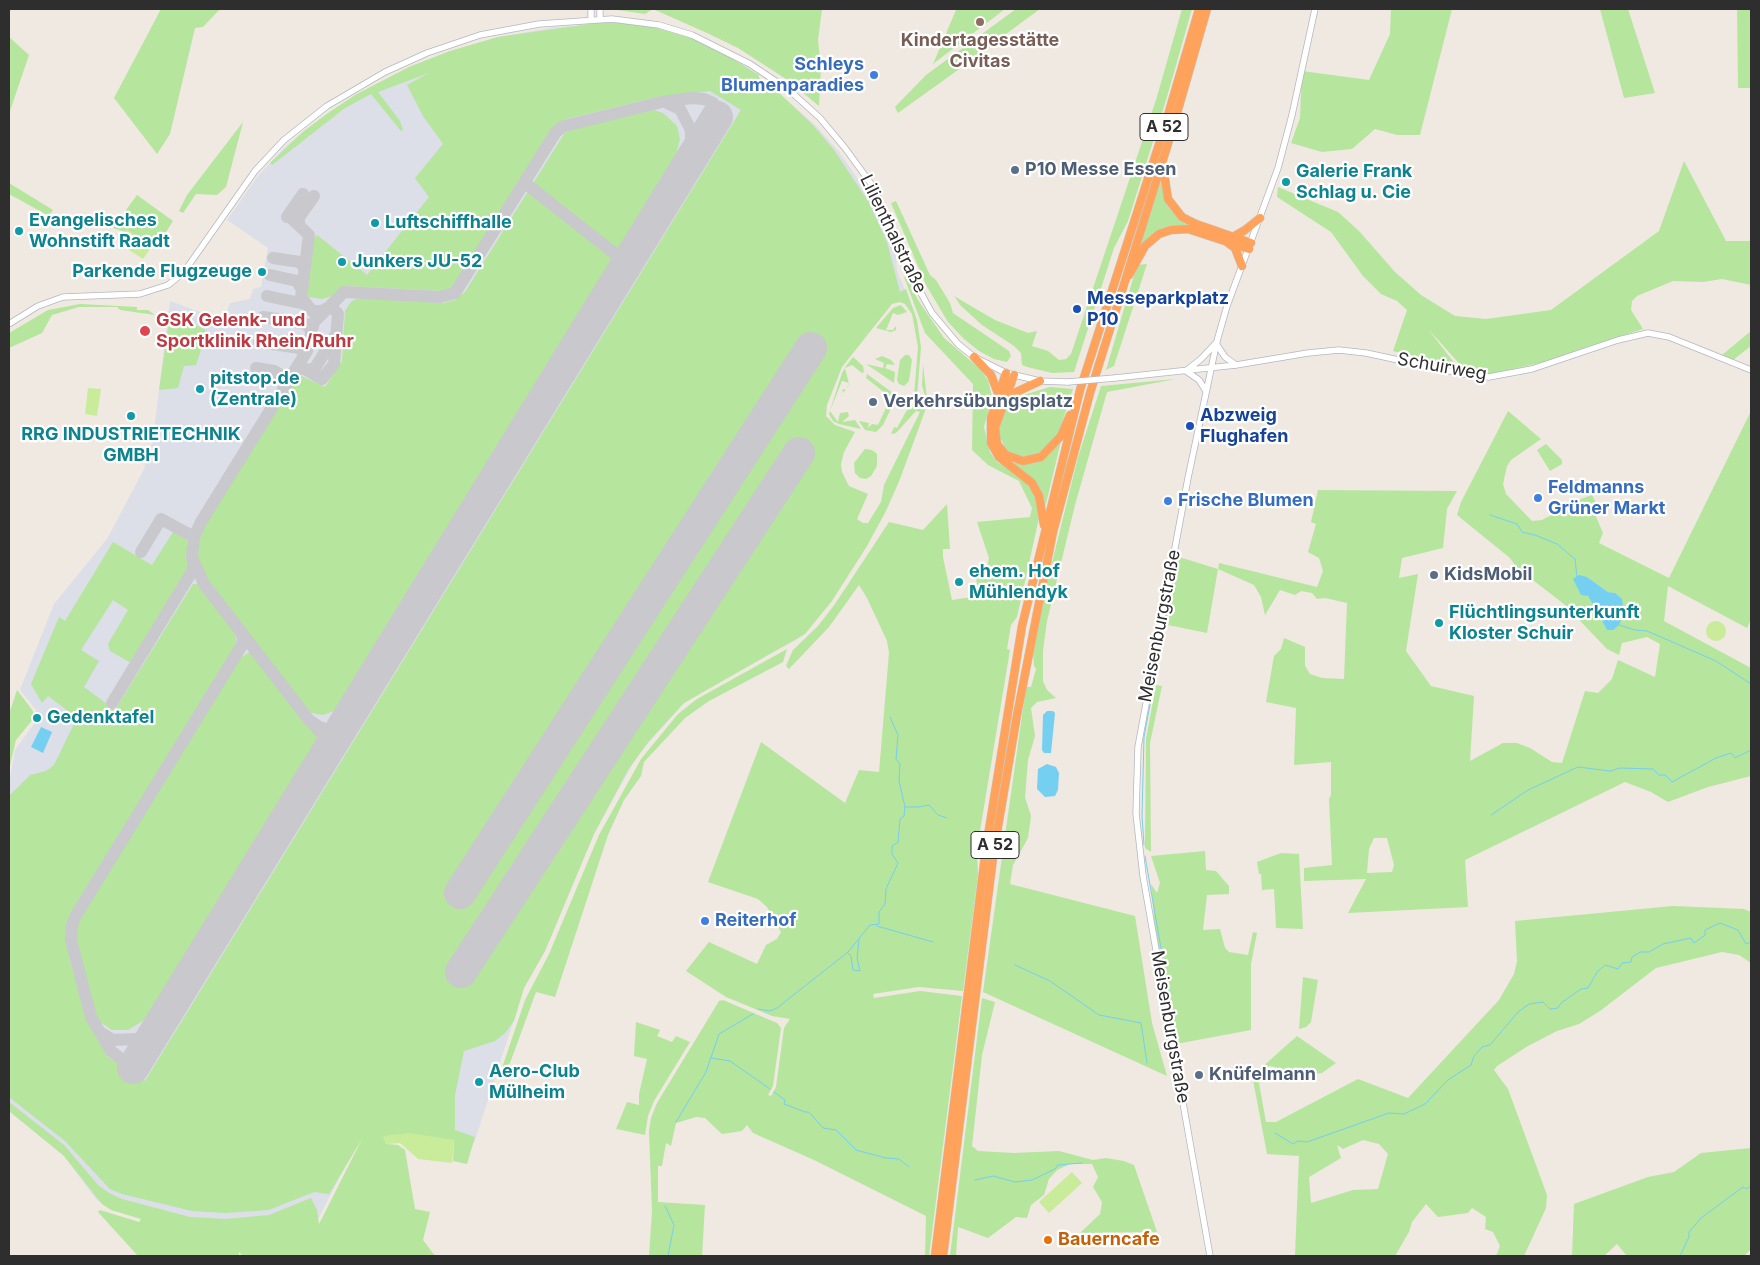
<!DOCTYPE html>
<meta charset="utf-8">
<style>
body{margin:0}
#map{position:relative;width:1760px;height:1265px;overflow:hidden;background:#efe9e1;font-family:Inter,sans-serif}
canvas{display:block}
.frame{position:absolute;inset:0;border:10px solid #2e2e2e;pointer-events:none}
</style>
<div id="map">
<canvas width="1760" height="1265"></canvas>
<div class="frame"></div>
</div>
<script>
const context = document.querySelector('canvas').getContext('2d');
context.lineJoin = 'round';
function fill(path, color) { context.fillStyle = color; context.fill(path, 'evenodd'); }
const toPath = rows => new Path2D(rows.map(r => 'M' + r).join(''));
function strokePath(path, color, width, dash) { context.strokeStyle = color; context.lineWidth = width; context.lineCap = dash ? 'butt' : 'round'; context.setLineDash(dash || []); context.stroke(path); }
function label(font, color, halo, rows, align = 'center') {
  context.font = font + ' Inter,sans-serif'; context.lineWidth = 4.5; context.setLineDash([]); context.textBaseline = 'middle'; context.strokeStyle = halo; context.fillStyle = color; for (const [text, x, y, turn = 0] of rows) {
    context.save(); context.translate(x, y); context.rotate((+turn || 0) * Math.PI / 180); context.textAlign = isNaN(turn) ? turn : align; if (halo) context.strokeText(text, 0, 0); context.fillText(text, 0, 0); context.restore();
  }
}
fill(toPath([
 [597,25,748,70,778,92,817,127,839,152,862,185,882,223,896,256,897,271,905,290,894,296,841,363,823,410,840,455,832,601,798,639,732,674,684,703,637,756,594,834,545,951,524,988,474,1143,409,1133,360,1138,299,1256,111,1210,96,1199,64,1156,9,1111,9,783,15,750,37,720,36,710,20,690,54,604,107,539,144,469,153,439,170,301,216,318,225,316,230,303,250,299,253,289,261,287,268,248,227,220,257,177,285,147,304,131,355,95,409,67,450,51,498,37,556,27]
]), '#dcdee8');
fill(toPath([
 [161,9,220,9,203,27,195,28,170,134,157,154,114,98],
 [611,9,822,9,818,40,821,69,819,106,786,79,738,48,707,33,653,9,645,14],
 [957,9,1005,9,933,64,956,10],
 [1016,9,1040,9,991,45,984,55,976,57,898,113,895,107,926,75],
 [1182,9,1192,9,1167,97,1128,221,1114,248,1074,372,1052,373,1027,367,1022,365,1021,353,1014,346,982,325,961,306,954,296,995,320,1028,333,1037,331,1032,346,1048,351,1059,360,1066,359,1071,354,1156,100],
 [1391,9,1452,9,1420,135,1397,135,1375,129,1352,149,1322,152,1291,143,1300,118,1302,71,1369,80,1390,34],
 [1600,9,1628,9,1655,93,1624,98],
 [1737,9,1751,9,1751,88,1738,88],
 [596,23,627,23,656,28,691,38,720,51,759,75,759,78,778,92,813,125,834,150,868,201,887,242,900,292,906,289,917,320,921,347,917,397,914,396,918,347,912,314,905,304,900,302,892,304,842,367,827,405,826,416,835,425,855,432,844,452,841,464,842,472,849,486,868,494,857,519,863,523,868,523,881,502,884,485,920,412,916,411,896,433,891,434,894,427,897,428,907,410,911,409,917,402,926,400,922,385,923,364,927,400,925,411,900,479,886,511,867,546,832,601,805,634,684,703,649,741,628,770,594,834,545,951,524,988,514,1021,505,1033,495,1041,464,1051,455,1095,455,1130,475,1137,467,1164,453,1161,454,1140,384,1136,386,1144,398,1145,405,1150,415,1209,430,1212,423,1240,435,1256,243,1256,239,1252,239,1256,138,1256,98,1212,100,1210,139,1222,141,1219,111,1210,102,1204,64,1156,9,1111,9,1102,64,1145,98,1185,109,1193,122,1199,190,1217,225,1219,269,1215,311,1198,317,1210,319,1224,362,1139,329,1194,314,1192,269,1210,225,1213,192,1211,122,1194,110,1189,65,1141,9,1097,9,796,30,775,46,771,54,765,73,726,68,711,48,696,42,703,31,684,59,617,65,621,113,542,152,565,173,532,187,540,187,570,131,663,110,651,108,644,128,610,113,600,81,650,99,661,84,687,115,710,193,584,198,584,236,634,236,645,70,914,66,929,70,961,90,1026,108,1057,145,1081,741,110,710,91,649,99,566,119,555,126,458,282,452,288,442,291,346,286,332,296,322,299,309,297,305,291,313,240,317,235,367,275,429,197,415,178,443,144,423,116,407,85,429,73,378,92,400,121,403,130,401,131,371,94,345,108,272,165,270,163,304,131,328,113,355,95,409,67,450,51,498,37],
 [9,37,29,55,9,114],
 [654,110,663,113,677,126,680,139,676,155,334,711,323,715,312,713,307,710,210,584,197,556,198,542,205,525,297,374,325,387,342,361,345,311,351,302,358,298,443,303,455,300,465,292,564,134,569,130],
 [243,122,226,187,217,195,196,194,183,213,179,211,187,195],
 [1684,161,1726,241,1751,241,1751,285,1722,279,1703,282,1673,281,1637,296,1632,301,1631,310,1643,329,1575,351,1576,355,1490,374,1466,371,1428,329,1459,369,1393,351,1407,310,1397,301,1381,294,1363,276,1331,232,1277,197,1278,187,1338,212,1359,231,1395,272,1421,295,1455,316,1486,319,1551,310,1659,231],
 [1162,178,1164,195,1167,205,1176,215,1184,221,1206,230,1173,228,1138,252],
 [9,183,53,210,49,216,9,194],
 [137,195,173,221,156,248,127,230,125,232,113,228],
 [896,201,930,275,936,280,950,303,953,313,1009,351,1011,356,1007,362,994,359,979,351,964,339,948,322,926,285,891,203],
 [1147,264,1114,366,1106,370,1137,265],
 [907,276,918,300,944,338,980,369,988,380,992,397,984,427,990,452,997,462,1024,478,1035,493,1039,505,1039,518,1017,617,1011,625,1007,649,1010,650,977,849,978,875,963,991,919,987,873,994,874,998,920,991,962,996,929,1256,925,1256,926,1216,814,1160,753,1133,747,1125,742,1131,722,1134,705,1118,696,1117,676,1123,671,1146,666,1143,662,1166,658,1166,658,1202,705,1205,702,1256,649,1256,652,1211,649,1131,651,1118,657,1103,719,1001,723,1000,777,1023,781,1028,773,1086,768,1095,771,1096,776,1087,784,1028,790,1019,772,1016,726,997,686,971,709,942,757,964,766,945,777,939,781,932,767,907,758,899,708,882,761,742,845,803,859,770,879,772,889,653,887,641,867,598,859,585,829,627,789,669,786,666,793,650,818,626,835,604,889,522,923,530,947,504,950,549,943,549,943,557,952,600,979,596,976,578,986,573,989,558,977,522,1030,517,1032,508,1019,481,988,465,972,450,973,384,925,333,904,277],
 [80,304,137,307,137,310,148,310,155,315,120,310,117,307,79,307,52,315,42,333,9,348,9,333,48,310],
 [901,305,907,312,898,315,893,313,886,330,893,330,896,326,896,330,891,332,876,328,893,308],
 [175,317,181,317,207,331,196,365,184,366,178,388,159,390,169,320],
 [1751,331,1751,346,1733,360,1722,355],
 [905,355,909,355,912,360,909,381,904,386,899,384,897,380,900,360],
 [882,356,891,360,895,365,887,364,885,368,895,372,894,383,866,364,883,368,884,363,875,359],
 [853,357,863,366,864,372,862,373,852,365,845,368,849,384,846,390,842,393,843,389,846,390,849,383,842,381,830,411,838,422,840,413,848,412,849,416,842,422,855,420,861,429,839,424,833,421,829,414,842,373,846,366],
 [867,374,897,396,883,425,876,432,865,430,859,421,869,423,868,428,872,424,878,425,892,395,889,396,866,378],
 [1176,379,1107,392,1075,505,1047,621,1043,651,1043,681,1047,690,1056,698,1037,702,1031,708,1035,736,1028,760,1025,797,1031,816,1028,838,1013,865,1010,884,1135,916,1152,1023,1167,1076,983,992,1026,687,1031,687,1036,669,1034,666,1033,654,1044,595,1078,457,1101,386],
 [1050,387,1073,389,1058,435,1046,448,1032,457,1019,458,1007,451,998,434,1000,421,1008,405,1020,396],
 [1508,411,1541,439,1511,460,1507,466,1503,484,1506,494,1532,521,1542,520,1559,511,1562,506,1592,495,1597,505,1594,512,1603,533,1599,543,1669,578,1751,411,1751,619,1747,628,1668,586,1664,621,1751,668,1751,776,1708,787,1668,802,1651,792,1625,782,1465,860,1468,907,1348,913,1366,879,1304,881,1304,868,1332,865,1329,799,1331,795,1331,762,1294,765,1296,708,1266,702,1274,656,1281,649,1284,638,1305,647,1305,666,1310,674,1322,678,1344,679,1347,603,1325,598,1317,599,1312,593,1301,591,1295,595,1280,590,1265,615,1261,597,1254,585,1218,569,1207,633,1168,625,1179,557,1218,569,1219,563,1317,587,1323,571,1319,558,1308,552,1316,524,1311,522,1318,490,1457,491,1447,509,1443,548,1402,558,1399,578,1418,574,1406,651,1431,686,1474,696,1470,761,1503,743,1517,743,1530,748,1552,762,1562,763,1585,691,1598,693,1612,679,1618,660,1655,677,1660,644,1647,637,1622,643,1619,655,1607,649,1564,604,1517,568,1510,558,1457,515,1461,502],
 [1587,577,1608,592,1615,593,1607,630,1588,596],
 [1374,838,1387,838,1394,865,1392,872,1367,873,1369,849],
 [1061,441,1045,508,1035,481,1013,463,1035,463,1047,457],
 [1546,444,1562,460,1562,464,1550,471,1537,450],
 [865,449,872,450,877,454,877,466,871,476,866,479,860,478,855,473,854,463],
 [787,649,783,662,709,701,685,718,644,762,641,776,624,800,608,835,555,997,536,992,510,1063,501,1071,525,1000,549,954,599,835,641,759,678,714,697,699],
 [250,652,318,738,146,1019,128,1030,112,1030,99,1021,93,1008,76,938,79,920,240,658],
 [1156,685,1162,686,1150,743,1151,852,1145,848,1146,739],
 [17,690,33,711,34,718,16,740,9,770,9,714],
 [1205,851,1206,870,1216,871,1229,886,1229,894,1207,895,1203,930,1220,929,1225,948,1229,952,1248,955,1253,932,1257,933,1251,964,1251,1030,1176,1044,1155,929,1151,884,1157,893,1160,883,1151,856],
 [1281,853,1299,854,1303,929,1276,928,1274,889,1262,890,1261,874,1259,874,1257,862],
 [1673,906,1744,909,1751,912,1751,963,1739,955,1722,952,1656,968,1600,1011,1579,1024,1557,1031,1528,1046,1497,1066,1494,1070,1508,1089,1547,1195,1546,1208,1524,1256,1496,1256,1500,1246,1493,1232,1485,1229,1486,1217,1472,1208,1468,1213,1438,1217,1426,1204,1412,1222,1409,1232,1395,1256,1295,1256,1299,1156,1267,1154,1251,1069,1261,1068,1297,1036,1336,1063,1322,1073,1307,1075,1270,1066,1257,1072,1266,1122,1276,1122,1358,1079,1408,1098,1499,1000,1514,974,1517,961,1515,921],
 [1363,1140,1379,1144,1388,1154,1378,1189,1353,1190,1311,1203,1309,1177,1341,1158,1337,1145,1343,1149],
 [1303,977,1318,980,1311,1022,1306,1027,1299,1029],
 [982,998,995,1002,982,1055,972,1146,978,1151,1014,1153,1059,1151,1093,1160,1106,1158,1124,1161,1134,1165,1157,1232,1080,1233,1100,1214,1102,1202,1093,1187,1098,1177,1092,1164,1070,1164,1057,1170,1049,1179,1044,1195,1031,1205,1027,1218,1016,1217,988,1238,958,1227,956,1256,950,1256],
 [636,1022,660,1030,657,1036,672,1042,676,1036,690,1042,654,1101,648,1116,645,1135,616,1129,627,1102,639,1105,639,1094,647,1059,634,1056],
 [1751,1148,1751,1249,1744,1256,1627,1256,1617,1244,1604,1256,1572,1256,1574,1204,1648,1177,1674,1172,1701,1153]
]), '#b6e59e');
fill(toPath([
 [127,230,152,246,143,259,118,243],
 [88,388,101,389,97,416,85,414],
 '1706 631a10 10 0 1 1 20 0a10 10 0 1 1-20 0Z',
 [409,1133,454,1140,452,1163,418,1159,400,1143,386,1144,383,1136],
 [1072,1172,1082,1183,1049,1213,1039,1202]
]), '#c9ec9a');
fill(toPath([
 [1579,575,1587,577,1608,592,1615,593,1622,599,1624,613,1619,625,1613,630,1607,630,1588,596,1581,595,1573,579],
 [1047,711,1053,711,1055,713,1051,753,1044,753,1042,750,1043,715],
 [41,727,52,732,43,753,31,747],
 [1047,764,1056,767,1059,773,1058,790,1055,796,1045,797,1037,789,1038,769]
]), '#75cff0');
strokePath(toPath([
 [1490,515,1517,524,1522,532,1535,535,1557,544,1575,559,1577,577],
 [1619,625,1635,630,1647,631,1716,661,1751,684],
 [905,807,918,807,929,805,938,815,947,818],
 [1491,815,1528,790,1578,767,1610,771,1620,768,1653,769,1659,775,1665,775,1672,782,1716,758,1731,753,1735,758,1751,750],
 [1144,845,1142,816,1144,737,1177,559],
 [1145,856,1179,1052],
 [877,926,933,942],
 [848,953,851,956,853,970,860,971,857,958,859,940],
 [1015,965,1050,981,1099,1015,1141,1023,1147,1063],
 [758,1009,770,1011,777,1008,848,952,870,925,879,924,879,912,885,904,886,889,898,863,892,854,892,846,898,842,900,819,904,816,905,807,899,781,900,764,896,759,898,735,890,717],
 [711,1058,730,1061,770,1089],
 [774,1092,785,1100,784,1104,805,1112,809,1112,823,1128,836,1130,856,1150,886,1158,899,1159,909,1167],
 [676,1122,706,1072,719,1034,753,1014],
 [1275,1133,1293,1144,1298,1141,1307,1142,1389,1113,1404,1114,1425,1104,1448,1080,1471,1065,1474,1056,1482,1047,1490,1045,1518,1012,1529,1004,1543,1002,1550,1009,1558,1008,1561,1003,1581,989,1588,988,1597,972,1605,965,1618,969,1622,963,1631,962,1632,957,1640,952,1649,952,1663,944,1691,938,1694,943,1705,935,1705,930,1720,923,1738,930,1746,944,1751,942],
 [975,1180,993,1176,1015,1182,1032,1180,1055,1169,1058,1165,1082,1163],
 [665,1206,674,1225,668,1256],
 [1680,1256,1689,1237,1689,1232,1701,1218,1743,1187,1747,1189,1751,1186]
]), '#75cff0', 1);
strokePath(toPath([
 [665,102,680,109,691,130,691,151,679,179],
 [525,183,628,264],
 [291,212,292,219,309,235,301,297,312,311,323,311],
 [287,217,303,194],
 [300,226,298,219,314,196],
 [273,258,300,262,304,268],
 [270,275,297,281,301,288],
 [267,296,305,304],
 [263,317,303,323,310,327,311,332],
 [259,342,300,348,303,353,303,357],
 [256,368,274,371,289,380],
 [307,370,315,368,335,336],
 [294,371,303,368,322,379,334,364,338,314,333,308,325,309],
 [141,552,161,519,194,537],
 [112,703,193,570,193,564],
 [349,717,341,725,328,729,319,727,309,720,204,584,192,558,194,537,201,522,307,351,314,322,344,292,440,297,455,293,556,132,564,126,662,102,692,98,704,99,713,103,717,108,717,117],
 [314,725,323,735,326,742,327,751,324,758],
 [101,1033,113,1040,137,1039,149,1035,160,1026],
 [133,1068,111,1051,91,1017,71,940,72,926,75,917,242,645,243,638,241,632]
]), '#c9c8cc', 12);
strokePath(toPath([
 [460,893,811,348],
 [461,972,799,453],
 [133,1068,717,117]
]), '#c9c8cc', 32);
const secondary = toPath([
 [600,9,600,18],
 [591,19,591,9],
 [9,324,38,306,63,297,140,294,168,285,184,272,255,171,284,140,327,106,385,72,427,53,480,35,539,24,612,19,659,25,692,35,750,64,789,90,820,118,845,148,872,185,922,295,932,313,958,344,974,357,1006,373,1040,381,1068,382],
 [1217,345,1225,357,1236,365],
 [1187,370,1201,359,1217,342],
 [1186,371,1199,380,1206,391],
 [1115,378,1236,365,1308,353,1339,350,1366,353,1468,375,1489,377,1532,369,1618,340,1648,333,1669,337,1751,370],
 [1210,1256,1143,876,1136,813,1138,747,1188,478,1217,341,1227,306,1278,168,1292,115,1315,9]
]);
const highway = toPath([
 [1163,166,1168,199,1182,217,1196,224,1251,243],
 [1233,237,1245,230,1260,218],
 [1228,243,1235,248,1242,266],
 [1129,275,1145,246,1159,234,1171,230,1188,229,1249,249],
 [974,357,991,375,998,393],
 [1006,373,991,418,991,443,999,457,1032,483,1039,496,1044,525],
 [1014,375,995,428,997,444,1006,455,1023,461,1041,457,1061,436,1070,415],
 [1005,400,1012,394,1040,381],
 [935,1256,986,848,1022,626,1080,390,1163,132,1199,9],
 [943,1256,994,850,1017,715,1053,532,1090,393,1171,134,1207,9]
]);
strokePath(secondary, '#b4b7c1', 7);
strokePath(highway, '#c9c9c9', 9);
strokePath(secondary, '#fff', 5.5);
strokePath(highway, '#ffa35c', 8);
const secondaryBridge = toPath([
 [1068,382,1115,378]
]);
strokePath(secondaryBridge, '#b4b7c1', 7, []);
strokePath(secondaryBridge, '#fff', 5.5);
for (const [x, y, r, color] of [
 [980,22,5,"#8d6e63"],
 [874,75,5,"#3f7fe0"],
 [1015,170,5,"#5c6f8a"],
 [1286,182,5,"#0f9aa8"],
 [375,223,5,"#0f9aa8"],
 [19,231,5,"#0f9aa8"],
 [342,262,5,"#0f9aa8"],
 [262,272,5,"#0f9aa8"],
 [1077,309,5,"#1a4fb4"],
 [145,331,6,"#e0444e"],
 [200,389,5,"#0f9aa8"],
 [873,402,5,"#5c6f8a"],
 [131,416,5,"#0f9aa8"],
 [1190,426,5,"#1a4fb4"],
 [1538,498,5,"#3f7fe0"],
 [1168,501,5,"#3f7fe0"],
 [1434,575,5,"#5c6f8a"],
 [959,582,5,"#0f9aa8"],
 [1439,623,5,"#0f9aa8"],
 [37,718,5,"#0f9aa8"],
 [705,921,5,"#3f7fe0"],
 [1199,1075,5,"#5c6f8a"],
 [479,1082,5,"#0f9aa8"],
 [1048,1240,5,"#e8710a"]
]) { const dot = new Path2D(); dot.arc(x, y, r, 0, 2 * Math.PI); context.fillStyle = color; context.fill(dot); strokePath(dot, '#fff', 2); }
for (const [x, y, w] of [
 [1164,127,48],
 [995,845,48]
]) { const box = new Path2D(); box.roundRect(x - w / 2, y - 13.5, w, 27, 4); context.fillStyle = '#fff'; context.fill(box); strokePath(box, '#2e2e2e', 1); }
label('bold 16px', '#2e2e2e', null, [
 ["A 52",1164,127],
 ["A 52",995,845]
]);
label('bold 18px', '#785e54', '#fff', [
 ["Kindertagesstätte",980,41],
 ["Civitas",980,62]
]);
label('bold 18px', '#366cbe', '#fff', [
 ["Schleys",864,65,"right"],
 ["Blumenparadies",864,86,"right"],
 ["Feldmanns",1548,488],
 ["Grüner Markt",1548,509],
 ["Frische Blumen",1178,501],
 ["Reiterhof",715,921]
], 'left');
label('bold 18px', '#4e5e75', '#fff', [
 ["P10 Messe Essen",1025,170],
 ["Verkehrsübungsplatz",883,402],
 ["KidsMobil",1444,575],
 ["Knüfelmann",1209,1075]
], 'left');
label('bold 18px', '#0d838f', '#fff', [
 ["Galerie Frank",1296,172],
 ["Schlag u. Cie",1296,193],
 ["Evangelisches",29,221],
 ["Wohnstift Raadt",29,242],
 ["Luftschiffhalle",385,223],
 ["Junkers JU-52",352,262],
 ["Parkende Flugzeuge",252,272,"right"],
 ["pitstop.de",210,379],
 ["(Zentrale)",210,400],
 ["RRG INDUSTRIETECHNIK",131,435,"center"],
 ["GMBH",131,456,"center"],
 ["ehem. Hof",969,572],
 ["Mühlendyk",969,593],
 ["Flüchtlingsunterkunft",1449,613],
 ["Kloster Schuir",1449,634],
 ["Gedenktafel",47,718],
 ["Aero-Club",489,1072],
 ["Mülheim",489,1093]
], 'left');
label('18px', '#2e2e2e', '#fff', [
 ["Lilienthalstraße",893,234,64],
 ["Schuirweg",1442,367,10],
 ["Meisenburgstraße",1160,626,-79],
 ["Meisenburgstraße",1170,1027,80]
]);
label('bold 18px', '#164399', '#fff', [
 ["Messeparkplatz",1087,299],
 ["P10",1087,320],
 ["Abzweig",1200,416],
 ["Flughafen",1200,437]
], 'left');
label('bold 18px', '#be3a42', '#fff', [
 ["GSK Gelenk- und",156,321],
 ["Sportklinik Rhein/Ruhr",156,342]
], 'left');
label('bold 18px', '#c56008', '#fff', [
 ["Bauerncafe",1058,1240]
], 'left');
</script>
